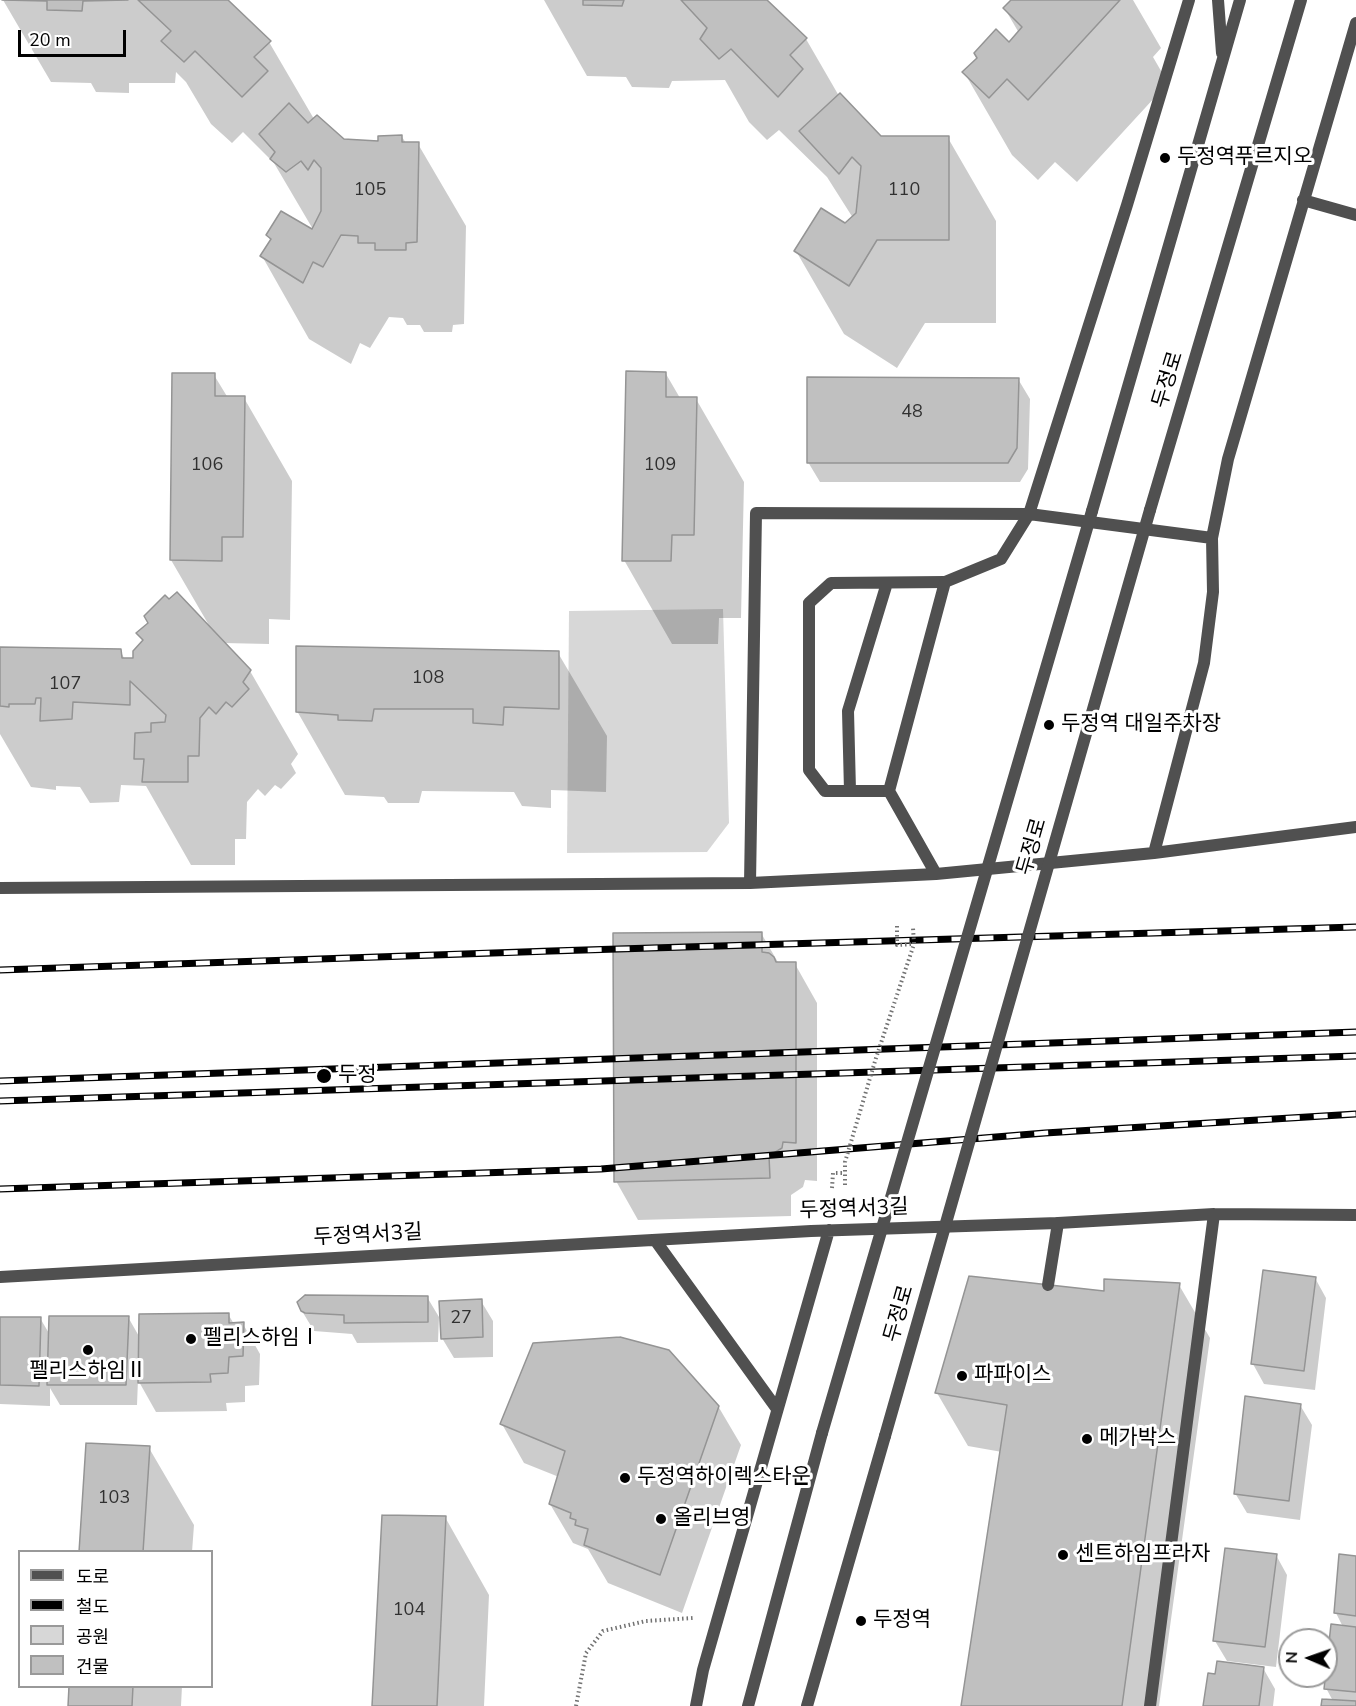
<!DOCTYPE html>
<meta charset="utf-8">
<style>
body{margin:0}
#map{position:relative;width:1356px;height:1706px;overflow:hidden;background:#fff;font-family:"Nunito Sans","Noto Sans KR",sans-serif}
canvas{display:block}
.legend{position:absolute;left:18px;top:1550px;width:195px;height:138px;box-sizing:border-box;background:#fff;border:2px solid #999;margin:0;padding:8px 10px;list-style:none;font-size:18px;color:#000}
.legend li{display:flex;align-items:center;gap:12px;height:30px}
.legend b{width:30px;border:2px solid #999}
.north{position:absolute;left:1278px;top:1628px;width:60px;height:60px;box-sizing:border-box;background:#fff;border:2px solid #999;border-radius:50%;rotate:272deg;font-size:16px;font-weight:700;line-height:24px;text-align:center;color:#000}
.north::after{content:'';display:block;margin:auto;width:21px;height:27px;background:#000;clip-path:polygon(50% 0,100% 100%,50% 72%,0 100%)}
.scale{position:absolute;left:18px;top:30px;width:108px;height:27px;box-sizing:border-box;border:3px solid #000;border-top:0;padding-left:8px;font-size:18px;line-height:21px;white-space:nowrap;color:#000;-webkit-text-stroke:4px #fff;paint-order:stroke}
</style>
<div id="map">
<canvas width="1356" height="1706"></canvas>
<ul class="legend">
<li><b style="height:8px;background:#505050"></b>도로</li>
<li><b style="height:8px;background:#000"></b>철도</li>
<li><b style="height:16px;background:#d7d7d7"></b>공원</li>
<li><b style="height:16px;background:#c0c0c0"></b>건물</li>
</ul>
<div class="north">N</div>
<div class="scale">20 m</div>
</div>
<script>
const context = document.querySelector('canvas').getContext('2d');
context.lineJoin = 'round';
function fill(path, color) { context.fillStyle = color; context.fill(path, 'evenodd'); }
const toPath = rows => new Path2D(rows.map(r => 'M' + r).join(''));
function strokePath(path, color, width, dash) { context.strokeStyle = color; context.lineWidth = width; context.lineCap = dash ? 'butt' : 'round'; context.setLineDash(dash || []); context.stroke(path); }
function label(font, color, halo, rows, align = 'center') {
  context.font = font + ' "Nunito Sans","Noto Sans KR",sans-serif'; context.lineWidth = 6; context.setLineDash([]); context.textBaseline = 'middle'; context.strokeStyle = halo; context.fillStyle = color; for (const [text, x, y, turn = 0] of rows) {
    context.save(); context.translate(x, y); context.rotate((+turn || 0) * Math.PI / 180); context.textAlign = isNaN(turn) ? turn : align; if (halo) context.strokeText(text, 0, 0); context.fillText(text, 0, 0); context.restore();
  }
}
fill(toPath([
 [723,609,729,823,707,852,567,853,569,611]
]), '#d7d7d7');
fill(toPath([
 [3,0,226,0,269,42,314,119,343,141,380,143,402,137,406,143,418,144,466,226,464,324,453,325,452,332,424,332,420,325,407,325,403,318,389,317,370,348,360,343,351,364,309,339,262,256,271,241,267,235,314,231,274,163,243,132,232,143,211,124,186,82,176,72,175,83,129,83,129,93,96,92,91,83,51,82],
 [544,0,765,0,806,39,839,96,880,137,948,138,996,221,996,323,925,323,897,368,844,334,796,251,845,225,853,218,827,177,779,130,767,140,749,122,725,80,672,81,669,88,632,87,626,77,587,76],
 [1013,0,1133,0,1161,48,1153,57,1168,83,1077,182,1055,162,1038,180,1012,155,964,72,1009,44,1019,33,1005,9],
 [666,374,680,398,696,399,744,482,741,618,719,618,718,644,672,644,624,560],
 [214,375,228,398,244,398,292,481,290,620,269,619,269,644,223,643,250,671,298,754,291,764,296,773,281,789,275,785,265,796,258,789,247,802,246,839,235,839,235,865,191,865,146,786,121,785,119,802,90,803,80,787,56,786,56,790,31,787,0,734,0,648,120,650,125,660,135,660,143,642,138,633,210,627,171,560],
 [1018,379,1030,399,1028,469,1020,482,820,482,808,462],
 [558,653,607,736,606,792,551,790,551,808,522,806,514,792,422,791,419,803,388,803,384,797,345,795,297,711],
 [761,933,779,964,795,964,817,1003,817,1181,805,1180,803,1187,791,1195,791,1216,638,1220,616,1181],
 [1315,1278,1326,1298,1315,1390,1264,1384,1253,1364],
 [1179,1285,1210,1338,1159,1706,962,1706,1002,1452,968,1446,937,1393,1105,1293],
 [427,1297,439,1317,438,1342,357,1343,352,1334,314,1331,302,1311],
 [481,1301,493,1321,493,1357,454,1358,442,1338],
 [228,1314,234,1324,243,1324,260,1354,259,1385,245,1386,245,1402,226,1403,227,1411,156,1412,138,1380,137,1405,60,1405,50,1388,50,1406,0,1404,0,1318,40,1318,50,1335,128,1317,140,1338],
 [1300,1405,1312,1425,1300,1520,1247,1513,1235,1493],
 [718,1406,741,1445,682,1613,608,1583,588,1549,573,1543,550,1504,559,1477,524,1463,502,1424],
 [149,1448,194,1525,192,1552,80,1552],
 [445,1517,489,1595,484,1706,374,1706],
 [1276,1555,1287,1575,1276,1667,1227,1661,1215,1641],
 [1356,1557,1356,1706,1323,1706,1333,1701,1326,1688,1343,1627,1336,1613],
 [1263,1668,1275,1689,1273,1706,1205,1706,1217,1675],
 [71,1686,182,1686,181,1706,69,1706]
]), '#0003');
const building = toPath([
 [2,0,128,0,83,1,82,11,47,10,47,1,2,0],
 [138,0,228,0,271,41,254,57,268,71,242,97,195,51,184,62,161,41,171,31,138,0],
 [583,0,624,0,622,6,583,5,583,0],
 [681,0,767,0,807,38,790,55,803,69,778,97,731,49,719,59,700,39,707,28,681,0],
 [1011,0,1120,0,1028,100,1007,79,989,98,962,72,977,58,974,53,996,29,1009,42,1022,27,1003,8,1011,0],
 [840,93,881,136,949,136,949,240,877,240,849,286,794,251,821,208,845,223,856,213,861,166,852,157,839,174,799,131,840,93],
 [289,103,308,123,317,115,344,139,378,141,378,136,402,135,402,142,419,142,417,242,406,243,406,250,375,250,375,243,358,243,358,236,341,235,323,267,313,262,303,283,260,256,271,239,266,235,281,211,312,229,321,211,321,168,314,160,308,170,301,161,286,172,270,159,275,152,259,134,289,103],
 [626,371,666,372,666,397,697,397,694,535,672,535,671,561,622,561,626,371],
 [172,373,215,373,215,396,245,396,243,537,222,537,222,561,170,560,172,373],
 [807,377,1019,378,1017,448,1008,463,807,463,807,377],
 [177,592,251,670,243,682,249,689,232,707,226,702,216,714,209,707,200,718,199,756,188,756,188,782,142,782,144,759,134,759,135,733,151,732,151,723,165,722,166,715,130,681,130,705,73,702,72,719,40,721,41,698,36,698,35,704,9,704,9,707,0,706,0,647,121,649,122,658,133,658,133,651,143,640,136,633,148,623,144,616,165,595,169,599,177,592],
 [296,646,559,651,559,709,504,707,503,725,473,723,473,709,374,709,372,721,338,720,338,715,296,712,296,646],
 [762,932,762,952,769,953,774,957,776,962,796,962,796,1143,783,1142,782,1148,769,1156,770,1178,614,1182,613,933,762,932],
 [1263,1270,1316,1277,1304,1371,1251,1364,1263,1270],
 [969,1276,1104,1291,1104,1279,1180,1283,1122,1706,961,1706,1007,1405,935,1393,969,1276],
 [305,1295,428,1296,428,1322,344,1323,344,1315,305,1313,301,1311,297,1302,305,1295],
 [482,1299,483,1337,441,1339,439,1301,482,1299],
 [229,1313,229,1323,244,1322,243,1356,229,1357,228,1373,210,1374,211,1382,138,1383,139,1314,229,1313],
 [49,1316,129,1316,126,1385,47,1385,49,1316],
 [0,1317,41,1317,39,1386,0,1385,0,1317],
 [620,1337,669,1350,719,1406,660,1575,584,1545,588,1529,575,1525,576,1520,570,1518,571,1513,549,1504,565,1451,500,1424,533,1343,620,1337],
 [1245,1396,1301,1404,1289,1501,1234,1494,1245,1396],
 [86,1443,150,1446,143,1552,79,1552,86,1443],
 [382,1515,446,1516,437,1706,372,1706,382,1515],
 [1225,1548,1277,1554,1265,1647,1213,1641,1225,1548],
 [1339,1554,1356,1556,1356,1616,1334,1613,1339,1554],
 [1331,1624,1356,1627,1356,1692,1324,1689,1331,1624],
 [1217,1661,1264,1667,1259,1706,1203,1706,1208,1673,1215,1674,1217,1661],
 [69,1686,133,1686,132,1706,68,1706,69,1686],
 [1322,1699,1356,1701,1356,1706,1321,1706,1322,1699]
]);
fill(building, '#c0c0c0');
strokePath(building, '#949494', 1.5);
strokePath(toPath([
 [832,1188,833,1173,845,1173],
 [576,1706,586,1653,603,1631,646,1621,693,1618]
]), '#727272', 4, [1.5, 3]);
strokePath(toPath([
 [850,791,848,711,887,583],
 [889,791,825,791,809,770,809,603,831,583,945,582],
 [1048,1285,1058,1223]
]), '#505050', 12);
strokePath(toPath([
 [1303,200,1356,215],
 [1154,853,1204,663,1213,592,1212,538,1228,459,1356,23],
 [936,874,889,791,945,582,1001,559,1029,514,1127,205,1189,0],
 [750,883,756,513,1029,514,1212,538],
 [0,888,750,883,936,874,1154,853,1356,827],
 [1214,1214,1356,1215],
 [655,1240,777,1409],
 [0,1277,811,1231,1058,1223,1214,1214,1150,1706],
 [696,1706,703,1670,829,1230]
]), '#505050', 12);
strokePath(toPath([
 [1218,0,1222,53],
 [1150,510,1301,0],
 [1092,511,1240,0],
 [748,1706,822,1433],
 [807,1706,885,1436]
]), '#505050', 12);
const rail = toPath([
 [0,970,551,951,1356,927],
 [0,1081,1356,1032],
 [0,1101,1356,1056],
 [0,1189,601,1169,1045,1133,1356,1114]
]);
strokePath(rail, '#000', 7);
strokePath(rail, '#fff', 4.5, [14]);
strokePath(toPath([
 [897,926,897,945,913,944],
 [845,1185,845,1162,876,1058,914,944,913,928]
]), '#727272', 4, [1.5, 3]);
strokePath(toPath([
 [822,1433,1092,511],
 [885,1436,1150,510]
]), '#505050', 12);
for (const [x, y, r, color] of [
 [1165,158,6,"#000"],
 [1049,725,6,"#000"],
 [324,1076,8,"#000"],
 [191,1339,6,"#000"],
 [88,1350,6,"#000"],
 [962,1376,6,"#000"],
 [1087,1439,6,"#000"],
 [625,1478,6,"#000"],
 [661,1519,6,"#000"],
 [1063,1555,6,"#000"],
 [861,1621,6,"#000"]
]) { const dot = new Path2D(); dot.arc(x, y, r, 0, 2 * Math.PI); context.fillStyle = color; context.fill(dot); strokePath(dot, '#fff', 2); }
label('18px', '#303030', null, [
 ["105",370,191],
 ["110",904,191],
 ["48",912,413],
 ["106",207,466],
 ["109",660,466],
 ["108",428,679],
 ["107",65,685],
 ["27",461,1319],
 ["103",114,1499],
 ["104",409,1611]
]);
label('21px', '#000', '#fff', [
 ["두정역푸르지오",1177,158],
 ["두정역 대일주차장",1061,725],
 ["두정",338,1076],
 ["펠리스하임Ⅰ",203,1339],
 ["펠리스하임Ⅱ",88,1372,"center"],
 ["파파이스",974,1376],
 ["메가박스",1099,1439],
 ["두정역하이렉스타운",637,1478],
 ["올리브영",673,1519],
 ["센트하임프라자",1075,1555],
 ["두정역",873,1621]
], 'left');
label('21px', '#000', '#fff', [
 ["두정로",1169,380,-73],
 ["두정로",1033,847,-74],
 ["두정역서3길",854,1210,-2],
 ["두정역서3길",368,1236,-3],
 ["두정로",900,1314,-74]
]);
</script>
